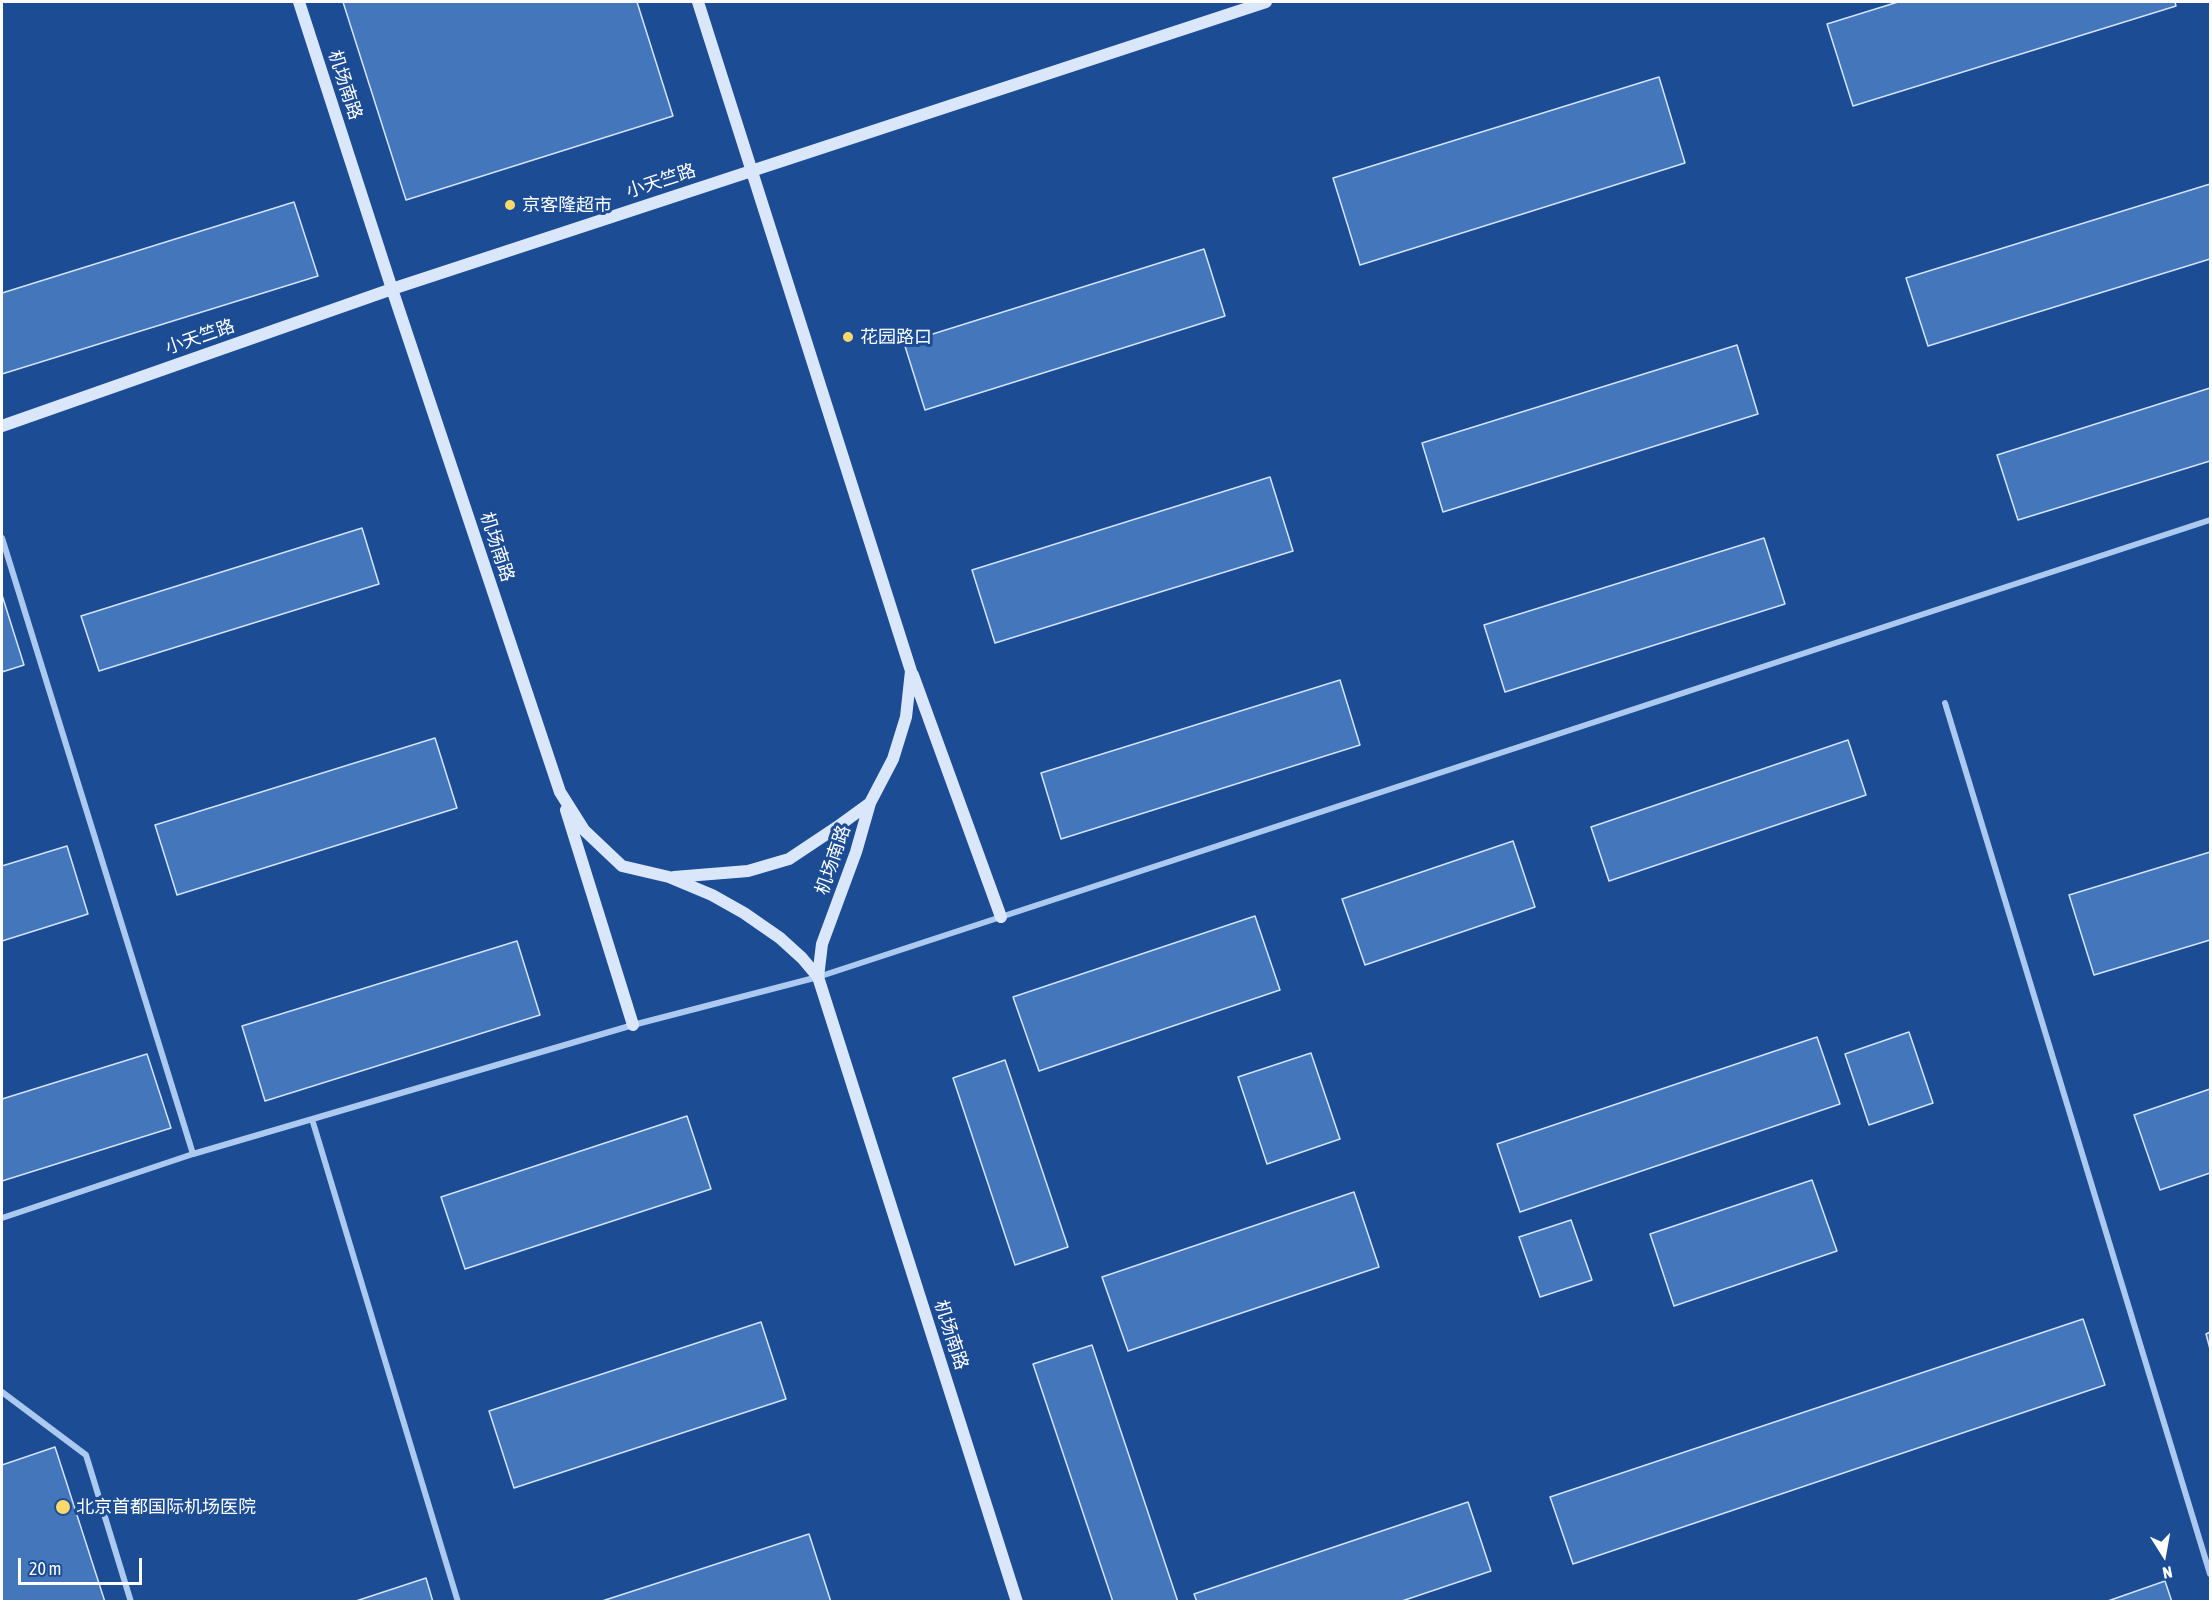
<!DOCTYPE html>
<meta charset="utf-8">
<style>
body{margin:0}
#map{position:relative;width:2212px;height:1603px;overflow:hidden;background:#1b4c94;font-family:"Asap Condensed",sans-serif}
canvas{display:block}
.frame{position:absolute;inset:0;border:3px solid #fff;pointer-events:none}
.north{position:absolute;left:2134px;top:1525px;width:60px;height:60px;-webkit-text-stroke:4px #1b4c94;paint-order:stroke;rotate:169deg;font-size:16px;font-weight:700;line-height:24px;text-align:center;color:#fff}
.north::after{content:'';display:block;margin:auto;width:21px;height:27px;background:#fff;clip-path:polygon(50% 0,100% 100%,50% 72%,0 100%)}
.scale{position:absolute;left:18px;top:1558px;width:124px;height:27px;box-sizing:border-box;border:3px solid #fff;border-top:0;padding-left:8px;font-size:18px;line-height:21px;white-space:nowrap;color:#fff;-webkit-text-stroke:4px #1b4c94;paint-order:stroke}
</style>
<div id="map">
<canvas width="2212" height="1603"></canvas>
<div class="frame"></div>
<div class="north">N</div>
<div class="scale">20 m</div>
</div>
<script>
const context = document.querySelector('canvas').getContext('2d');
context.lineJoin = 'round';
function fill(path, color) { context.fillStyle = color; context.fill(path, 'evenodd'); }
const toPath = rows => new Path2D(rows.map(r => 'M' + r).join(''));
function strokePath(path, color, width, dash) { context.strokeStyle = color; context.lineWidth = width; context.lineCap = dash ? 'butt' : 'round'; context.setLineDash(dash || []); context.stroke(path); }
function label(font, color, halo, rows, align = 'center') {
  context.font = font + ' "Asap Condensed","Noto Sans SC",sans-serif'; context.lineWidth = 6; context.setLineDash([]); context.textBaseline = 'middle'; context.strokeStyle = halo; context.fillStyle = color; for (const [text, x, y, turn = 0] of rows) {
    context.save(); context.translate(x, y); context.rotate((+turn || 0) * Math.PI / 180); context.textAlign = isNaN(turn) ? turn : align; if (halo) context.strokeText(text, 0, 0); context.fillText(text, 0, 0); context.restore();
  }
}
const building = toPath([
 [343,2,637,2,673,116,406,200,343,2],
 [1898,2,2175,2,2176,6,1853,106,1827,24,1898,2],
 [1659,77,1685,163,1360,265,1333,178,1659,77],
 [2210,184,2210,259,1928,346,1906,278,2210,184],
 [294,202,318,276,2,374,2,293,294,202],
 [1204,249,1225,316,925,410,904,343,1204,249],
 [1737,345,1758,414,1443,512,1422,443,1737,345],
 [2210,388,2210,461,2018,520,1997,455,2210,388],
 [1270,477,1293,551,995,643,972,570,1270,477],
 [362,528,379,584,99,671,81,616,362,528],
 [1764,538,1785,604,1505,692,1484,625,1764,538],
 [2,595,24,665,2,672,2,595],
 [1340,680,1360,745,1061,839,1041,773,1340,680],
 [435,738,457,808,177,895,155,825,435,738],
 [1848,740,1866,795,1609,881,1591,827,1848,740],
 [1513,841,1535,907,1365,965,1342,899,1513,841],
 [67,846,88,914,2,941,2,866,67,846],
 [2210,852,2210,940,2094,975,2069,895,2210,852],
 [1255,916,1280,990,1039,1071,1013,997,1255,916],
 [517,941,540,1015,265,1101,242,1026,517,941],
 [1909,1032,1933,1103,1869,1125,1845,1054,1909,1032],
 [1817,1037,1840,1104,1520,1212,1497,1144,1817,1037],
 [1311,1053,1340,1139,1267,1164,1238,1077,1311,1053],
 [147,1054,171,1128,2,1181,2,1099,147,1054],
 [1005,1060,1068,1247,1015,1265,953,1078,1005,1060],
 [2210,1089,2210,1173,2160,1190,2134,1115,2210,1089],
 [687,1116,711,1189,465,1269,441,1197,687,1116],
 [1812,1180,1837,1251,1674,1306,1650,1234,1812,1180],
 [1354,1192,1379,1267,1128,1351,1102,1277,1354,1192],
 [1571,1220,1592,1280,1540,1297,1519,1237,1571,1220],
 [2083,1319,2105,1385,1573,1564,1550,1497,2083,1319],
 [761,1322,786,1399,514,1488,489,1411,761,1322],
 [2210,1332,2210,1349,2206,1334,2210,1332],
 [1092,1345,1178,1602,1113,1602,1033,1364,1092,1345],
 [55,1447,105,1602,2,1602,2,1465,55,1447],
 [1468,1502,1491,1571,1399,1602,1197,1602,1194,1594,1468,1502],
 [809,1534,831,1602,599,1602,809,1534],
 [426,1578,433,1602,353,1602,426,1578],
 [2165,1581,2172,1602,2105,1602,2165,1581]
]);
fill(building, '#4476bb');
strokePath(building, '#d3e4fb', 1.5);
strokePath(toPath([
 [2,538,193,1154],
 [1945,703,2210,1574],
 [312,1119,458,1602],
 [2,1218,193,1154,633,1025,818,977,2210,520],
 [2,1392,86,1455,131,1602]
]), '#acc9ef', 6);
strokePath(toPath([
 [299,2,392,289,560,792,584,830,622,866,669,877,712,895,744,913,780,938,802,958,818,977,1017,1602],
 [698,2,911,671,906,717,893,759,870,803,856,852,822,944,818,977],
 [2,426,392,289,1266,2],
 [913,675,1001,917],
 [566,810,633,1025],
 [674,877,748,871,789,859,837,827,870,803]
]), '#dae7fb', 12);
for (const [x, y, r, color] of [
 [510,205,6,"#ffd86b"],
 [848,337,6,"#ffd86b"],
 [63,1507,8,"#ffd86b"]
]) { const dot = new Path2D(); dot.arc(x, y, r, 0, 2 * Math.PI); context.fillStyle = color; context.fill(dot); strokePath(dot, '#1b4c94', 2); }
label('18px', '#fff', '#1b4c94', [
 ["机场南路",345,85,72],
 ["小天竺路",661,181,-18],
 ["小天竺路",200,337,-19],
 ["机场南路",497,547,72],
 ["机场南路",833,860,-71],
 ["机场南路",951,1335,72]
]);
label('18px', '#fff', '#1b4c94', [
 ["京客隆超市",522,205],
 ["花园路口",860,337],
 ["北京首都国际机场医院",76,1507]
], 'left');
</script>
